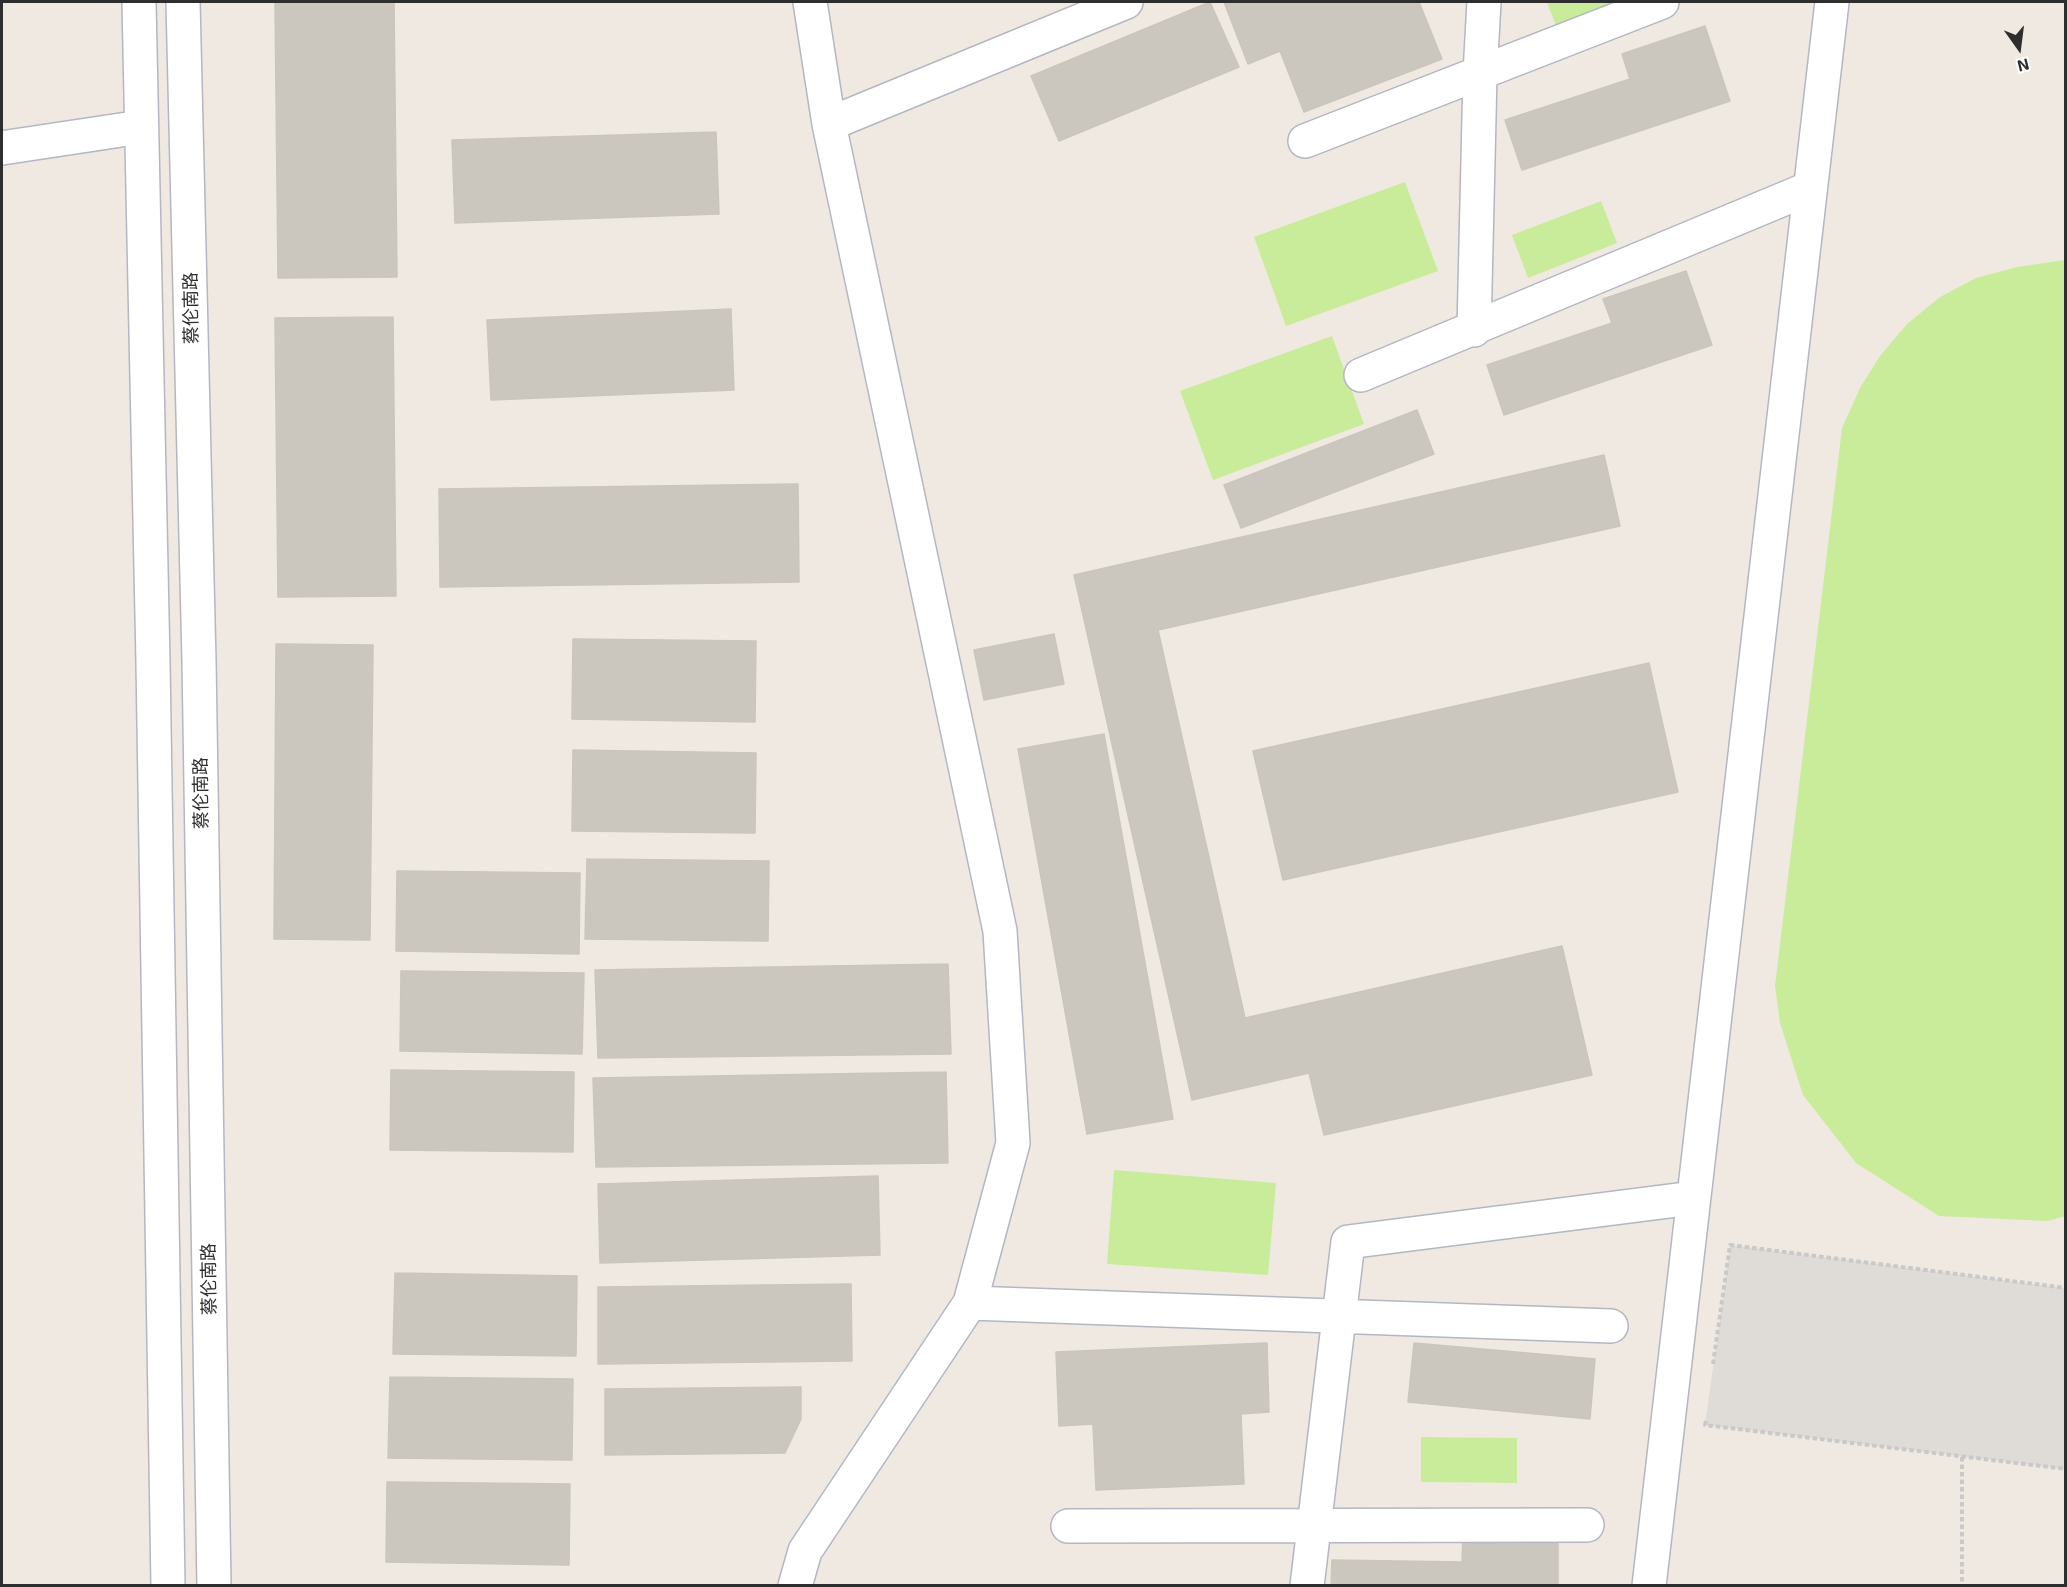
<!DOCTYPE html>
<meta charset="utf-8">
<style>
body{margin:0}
#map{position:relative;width:2067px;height:1587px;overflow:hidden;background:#efe9e1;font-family:"Exo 2",sans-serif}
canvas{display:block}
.frame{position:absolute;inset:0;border:3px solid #2e2e2e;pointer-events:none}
.north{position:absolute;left:1989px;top:18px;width:60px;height:60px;-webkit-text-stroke:4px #fff;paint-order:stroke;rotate:166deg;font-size:16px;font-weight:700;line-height:24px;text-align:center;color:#2e2e2e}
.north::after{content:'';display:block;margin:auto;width:21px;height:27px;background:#2e2e2e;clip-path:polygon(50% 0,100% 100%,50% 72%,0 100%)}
</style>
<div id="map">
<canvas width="2067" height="1587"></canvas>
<div class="frame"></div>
<div class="north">N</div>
</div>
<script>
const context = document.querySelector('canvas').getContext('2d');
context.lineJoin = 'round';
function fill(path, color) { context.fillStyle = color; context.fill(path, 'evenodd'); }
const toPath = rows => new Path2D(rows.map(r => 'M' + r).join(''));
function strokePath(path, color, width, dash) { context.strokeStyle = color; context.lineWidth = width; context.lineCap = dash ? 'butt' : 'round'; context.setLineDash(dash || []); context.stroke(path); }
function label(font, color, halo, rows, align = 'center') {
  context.font = font + ' "Exo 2","Noto Sans SC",sans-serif'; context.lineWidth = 5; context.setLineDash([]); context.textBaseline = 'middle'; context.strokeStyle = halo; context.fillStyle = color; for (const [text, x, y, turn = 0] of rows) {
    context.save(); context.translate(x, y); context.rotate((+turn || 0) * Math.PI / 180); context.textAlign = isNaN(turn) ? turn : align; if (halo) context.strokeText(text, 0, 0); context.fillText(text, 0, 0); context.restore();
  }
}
fill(toPath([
 [1547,2,1638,2,1558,31],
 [1405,182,1438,271,1286,326,1254,237],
 [1601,201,1617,243,1528,278,1512,235],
 [2065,260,2065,1216,2048,1221,1939,1216,1856,1163,1803,1095,1780,1023,1775,986,1842,428,1860,388,1880,356,1907,324,1940,297,1976,278,2017,267],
 [1332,336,1364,424,1213,480,1180,391],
 [1114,1170,1276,1183,1268,1275,1107,1264],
 [1421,1437,1517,1438,1517,1483,1421,1482]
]), '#c9ec9a');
fill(toPath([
 [1730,1245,2065,1288,2065,1469,1705,1425]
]), '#dfdcd8');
const building = toPath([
 [275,2,394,2,397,277,278,278,275,2],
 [1210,2,1239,67,1059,141,1031,76,1210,2],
 [1224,2,1419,2,1442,59,1304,112,1280,51,1248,64,1224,2],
 [1705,26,1730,101,1522,170,1505,120,1630,79,1622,54,1705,26],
 [716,132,719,214,455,223,452,140,716,132],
 [1686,271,1712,345,1504,415,1487,365,1612,323,1603,299,1686,271],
 [731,309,734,390,491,400,487,320,731,309],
 [393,317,396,596,278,597,275,318,393,317],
 [1417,410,1434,454,1241,528,1224,485,1417,410],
 [1604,455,1620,526,1158,630,1245,1018,1562,946,1592,1075,1324,1135,1309,1073,1192,1100,1074,575,1604,455],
 [798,484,799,582,440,587,439,489,798,484],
 [1054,634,1064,684,984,700,974,650,1054,634],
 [573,639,756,641,755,722,572,719,573,639],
 [276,644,373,645,370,940,274,939,276,644],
 [1649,663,1678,792,1283,880,1253,751,1649,663],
 [1104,734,1173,1119,1087,1134,1018,749,1104,734],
 [573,750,756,753,755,833,572,831,573,750],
 [587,859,769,861,768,941,585,939,587,859],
 [397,871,580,873,579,954,396,951,397,871],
 [948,964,951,1054,598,1058,595,970,948,964],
 [401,971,584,973,582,1054,400,1051,401,971],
 [391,1070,574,1072,573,1152,390,1150,391,1070],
 [946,1072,948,1163,596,1167,593,1078,946,1072],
 [878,1176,880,1255,600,1263,598,1184,878,1176],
 [395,1273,577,1276,576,1356,393,1354,395,1273],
 [851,1284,852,1361,598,1364,598,1287,851,1284],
 [1267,1343,1269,1412,1241,1414,1244,1484,1096,1490,1093,1424,1059,1426,1056,1352,1267,1343],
 [1414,1343,1595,1359,1590,1419,1408,1402,1414,1343],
 [390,1377,573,1379,572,1460,388,1458,390,1377],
 [801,1387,801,1419,785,1453,605,1455,605,1389,801,1387],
 [387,1482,570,1484,569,1565,386,1562,387,1482],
 [1463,1536,1558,1536,1558,1586,1331,1586,1332,1560,1462,1562,1463,1536]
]);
fill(building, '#cbc7bf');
strokePath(building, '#cbc5ba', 1.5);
const street = toPath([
 [829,124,1126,2],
 [1305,141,1662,2],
 [2,148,141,127],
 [1474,330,1480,74,1484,2],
 [1361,375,1810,188],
 [970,1303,1611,1326],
 [1068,1526,1587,1525],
 [795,1586,805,1551,970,1303,1013,1143,1000,931,829,124,810,2],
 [1307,1586,1348,1242,1693,1198],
 [1649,1586,1832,2]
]);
const secondary = toPath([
 [139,2,153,663,168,1586],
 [183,2,199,661,214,1586]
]);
strokePath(street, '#b4b7c1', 36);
strokePath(secondary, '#b4b7c1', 36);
strokePath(toPath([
 [1713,1364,1730,1245,2066,1288],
 [1706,1421,1705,1425,2066,1469],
 [1962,1457,1962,1586]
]), '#c9c9c9', 4, [4.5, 3]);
strokePath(street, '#fff', 33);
strokePath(secondary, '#fff', 33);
label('18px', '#2e2e2e', '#fff', [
 ["蔡伦南路",191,308,-91],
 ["蔡伦南路",201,793,-91],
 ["蔡伦南路",209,1279,-91]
]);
</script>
